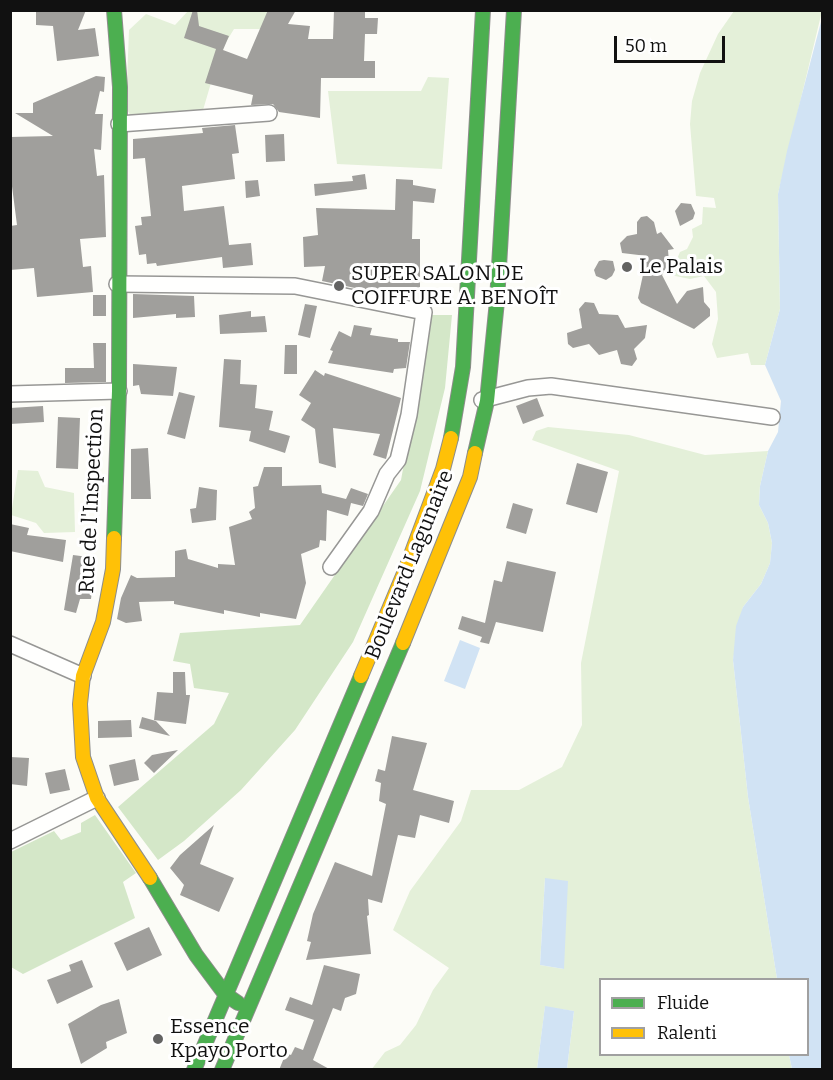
<!DOCTYPE html>
<meta charset="utf-8">
<style>
body{margin:0}
#map{position:relative;width:833px;height:1080px;overflow:hidden;background:#fcfcf7;font-family:Bitter,serif}
canvas{display:block}
.frame{position:absolute;inset:0;border:12px solid #111;pointer-events:none}
.legend{position:absolute;left:599px;top:978px;width:210px;height:78px;box-sizing:border-box;background:#fff;border:2px solid #a0a0a0;margin:0;padding:8px 10px;list-style:none;font-size:18px;color:#111}
.legend li{display:flex;align-items:center;gap:12px;height:30px}
.legend b{width:30px;border:2px solid #a0a0a0}
.scale{position:absolute;left:614px;top:36px;width:111px;height:27px;box-sizing:border-box;border:3px solid #111;border-top:0;padding-left:8px;font-size:18px;line-height:21px;white-space:nowrap;color:#111;-webkit-text-stroke:4px #fff;paint-order:stroke}
</style>
<div id="map">
<canvas width="833" height="1080"></canvas>
<div class="frame"></div>
<ul class="legend">
<li><b style="height:8px;background:#4caf50"></b>Fluide</li>
<li><b style="height:8px;background:#ffc107"></b>Ralenti</li>
</ul>
<div class="scale">50 m</div>
</div>
<script>
const context = document.querySelector('canvas').getContext('2d');
context.lineJoin = 'round';
function fill(path, color) { context.fillStyle = color; context.fill(path, 'evenodd'); }
const toPath = rows => new Path2D(rows.map(r => 'M' + r).join(''));
function strokePath(path, color, width, dash) { context.strokeStyle = color; context.lineWidth = width; context.lineCap = dash ? 'butt' : 'round'; context.setLineDash(dash || []); context.stroke(path); }
function label(font, color, halo, rows, align = 'center') {
  context.font = font + ' Bitter,serif'; context.lineWidth = 6; context.setLineDash([]); context.textBaseline = 'middle'; context.strokeStyle = halo; context.fillStyle = color; for (const [text, x, y, turn = 0] of rows) {
    context.save(); context.translate(x, y); context.rotate((+turn || 0) * Math.PI / 180); context.textAlign = isNaN(turn) ? turn : align; if (halo) context.strokeText(text, 0, 0); context.fillText(text, 0, 0); context.restore();
  }
}
fill(toPath([
 [188,11,280,11,262,29,234,29,220,52,201,117,135,123,126,108,129,30,146,14,175,25],
 [734,11,822,11,778,194,780,309,765,365,751,365,748,353,717,358,712,344,718,319,716,292,704,276,690,279,670,275,680,252,687,249,693,237,692,229,702,224,703,207,716,208,714,198,696,196,690,124,692,101,700,73,718,34],
 [428,77,449,78,442,169,337,164,328,91,421,91],
 [548,427,629,435,705,455,768,451,760,486,759,505,768,523,772,543,770,563,761,584,743,607,733,660,748,797,777,979,600,980,600,1054,789,1055,792,1069,567,1069,574,1011,545,1007,537,1069,371,1070,385,1052,400,1045,416,1025,433,990,449,968,393,930,410,891,461,821,471,790,519,790,562,767,582,725,581,663,619,471,532,440,536,431],
 [545,878,564,968,564,969,540,965],
 [18,470,38,471,45,487,74,493,75,532,44,533,36,523,11,515]
]), '#e4f0d9');
fill(toPath([
 [431,315,452,315,445,388,420,491,353,642,295,730,241,790,184,841,158,860,118,807,214,724,229,693,194,688,190,664,173,661,180,633,300,625,401,480],
 [95,815,136,873,123,882,135,918,23,974,11,967,11,852,54,831,61,840,81,832,81,823]
]), '#d4e7c8');
fill(toPath([
 [822,18,822,1069,792,1069,789,1055,808,1054,808,980,777,979,748,797,733,660,736,626,743,607,761,584,770,563,772,543,768,523,759,505,760,486,768,451,778,432,781,401,765,365,780,309,778,194,787,151],
 [460,640,480,648,465,689,444,681],
 [545,878,568,881,564,969,540,965],
 [545,1006,574,1011,567,1069,537,1069]
]), '#d1e3f4');
fill(toPath([
 [36,10,86,10,78,30,95,28,99,56,57,61,53,26,36,25],
 [193,10,197,10,199,26,229,36,223,50,247,59,268,10,296,10,288,24,310,26,308,39,333,39,334,10,365,10,365,18,378,18,377,34,365,34,364,61,375,61,375,78,321,78,320,118,279,112,273,104,251,105,253,95,205,83,216,49,184,38],
 [96,76,105,77,104,92,100,91,95,114,103,114,101,150,94,149,97,176,104,175,106,237,80,239,83,267,91,266,93,292,37,297,34,268,10,270,10,226,17,225,10,171,10,137,53,136,15,113,33,113,33,103],
 [235,125,239,153,232,154,235,179,182,186,184,211,224,206,229,245,251,243,253,265,223,268,222,257,157,266,156,263,147,264,146,254,139,255,135,226,142,225,141,217,151,216,145,158,133,159,133,139,203,133,202,128],
 [284,134,285,161,266,162,265,135],
 [365,174,367,189,315,196,314,184,353,181,352,176],
 [396,179,413,180,413,185,436,189,434,203,413,201,412,239,420,239,420,293,388,295,322,281,325,266,304,267,303,237,318,235,316,208,395,210],
 [258,180,260,196,246,198,245,181],
 [681,203,691,204,695,213,693,219,680,226,675,211],
 [647,216,654,222,657,234,661,232,674,249,668,250,669,262,662,275,677,304,687,291,703,287,704,302,710,309,710,316,694,329,641,303,638,298,647,256,622,253,620,243,627,236,637,234,637,222,641,217],
 [604,260,613,261,615,270,612,276,606,280,596,276,594,270,599,261],
 [133,294,194,296,195,317,176,318,176,314,133,318],
 [93,295,106,295,106,316,93,316],
 [585,302,594,303,599,314,618,315,625,328,647,325,645,338,634,349,637,359,632,366,621,364,617,350,599,355,589,344,573,348,568,344,567,333,582,328,579,309],
 [305,304,317,306,310,338,298,335],
 [251,311,251,317,265,316,267,332,220,334,219,315],
 [354,325,372,328,370,335,398,339,398,342,410,342,406,368,394,369,393,373,328,363,333,351,330,350,339,331,351,337],
 [93,343,106,343,106,382,65,383,65,368,94,368],
 [285,345,297,345,297,374,284,374],
 [224,359,241,360,240,384,257,385,255,408,273,411,269,430,290,436,285,453,249,441,251,431,219,427],
 [133,364,177,367,173,396,141,394,139,385,133,386],
 [315,370,324,376,325,373,401,398,386,459,373,455,380,434,333,428,336,468,319,463,315,429,301,420,311,403,299,395],
 [179,392,195,396,185,439,167,434],
 [537,398,544,416,523,424,516,406],
 [43,406,44,422,10,424,10,408],
 [58,417,80,418,78,469,56,468],
 [148,448,151,499,131,499,131,449],
 [577,463,608,472,597,513,566,504],
 [264,467,282,467,282,486,321,485,322,493,346,499,351,488,368,494,363,506,351,503,348,516,327,510,326,541,320,540,319,547,301,554,306,583,296,619,260,613,260,617,224,610,224,614,174,604,174,601,139,602,142,621,126,623,117,619,121,598,131,575,137,578,175,577,175,551,186,549,188,559,218,568,218,564,235,565,229,527,252,519,249,512,255,508,253,487,258,486],
 [199,487,217,490,216,520,192,523,190,509,196,508],
 [513,503,533,509,526,534,506,528],
 [10,524,29,528,27,535,66,540,63,562,10,551],
 [73,555,96,558,91,599,80,599,76,613,64,610],
 [507,561,556,572,543,632,496,622,489,644,480,642,482,637,458,629,462,616,485,623,494,580,502,582],
 [173,672,185,672,186,695,190,695,186,724,154,720,157,692,173,693],
 [142,717,156,721,170,736,139,728],
 [131,720,132,737,98,738,98,721],
 [392,736,427,743,413,790,454,801,449,823,420,815,415,838,398,835,382,903,368,899,369,915,367,916,371,954,306,960,311,942,307,941,313,914,335,862,372,876,386,804,379,801,381,783,375,781,378,769,385,771],
 [178,750,154,773,144,763,152,755],
 [10,757,29,758,27,786,10,784],
 [135,759,139,780,114,786,109,765],
 [65,769,70,790,50,794,45,773],
 [214,825,200,864,234,878,219,912,180,895,184,885,170,868,180,855],
 [149,927,162,955,127,971,114,943],
 [82,960,93,987,57,1004,47,980,71,971,69,965],
 [324,965,360,974,356,994,345,998,341,1011,333,1008,313,1060,331,1070,279,1070,286,1053,291,1055,295,1047,303,1050,314,1020,285,1010,290,997,312,1005],
 [119,999,127,1033,106,1042,107,1048,81,1064,68,1024,101,1005]
]), '#a09f9c');
const street = toPath([
 [119,124,269,113],
 [117,284,295,286,424,312,409,415,398,460,387,474,371,511,331,567],
 [10,394,119,391],
 [482,400,528,388,551,386,772,417],
 [10,644,83,676],
 [10,841,97,798]
]);
const fast = toPath([
 [114,10,120,87,119,391,114,538],
 [451,438,463,367,483,10],
 [475,453,487,401,497,301,514,10],
 [150,878,196,955,225,994,238,1003],
 [194,1070,361,676],
 [222,1070,403,643]
]);
const slow = toPath([
 [114,538,113,569,103,622,83,676,80,704,83,757,97,798,150,878],
 [403,643,470,477,475,453],
 [361,676,405,571,443,469,451,438]
]);
strokePath(street, '#979795', 18);
strokePath(fast, '#8d8d8b', 16);
strokePath(slow, '#8d8d8b', 16);
strokePath(street, '#fffffe', 15);
strokePath(fast, '#4caf50', 14);
strokePath(slow, '#ffc107', 14);
for (const [x, y, r, color] of [
 [627,267,6,"#636362"],
 [339,286,6,"#636362"],
 [158,1039,6,"#636362"]
]) { const dot = new Path2D(); dot.arc(x, y, r, 0, 2 * Math.PI); context.fillStyle = color; context.fill(dot); strokePath(dot, '#fff', 2); }
label('21px', '#111', '#fff', [
 ["Le Palais",639,267],
 ["SUPER SALON DE",351,274],
 ["COIFFURE A. BENOÎT",351,298],
 ["Essence",170,1027],
 ["Kpayo Porto",170,1051]
], 'left');
label('21px', '#111', '#fff', [
 ["Rue de l'Inspection",92,501,-87],
 ["Boulevard Lagunaire",410,565,-68]
]);
</script>
